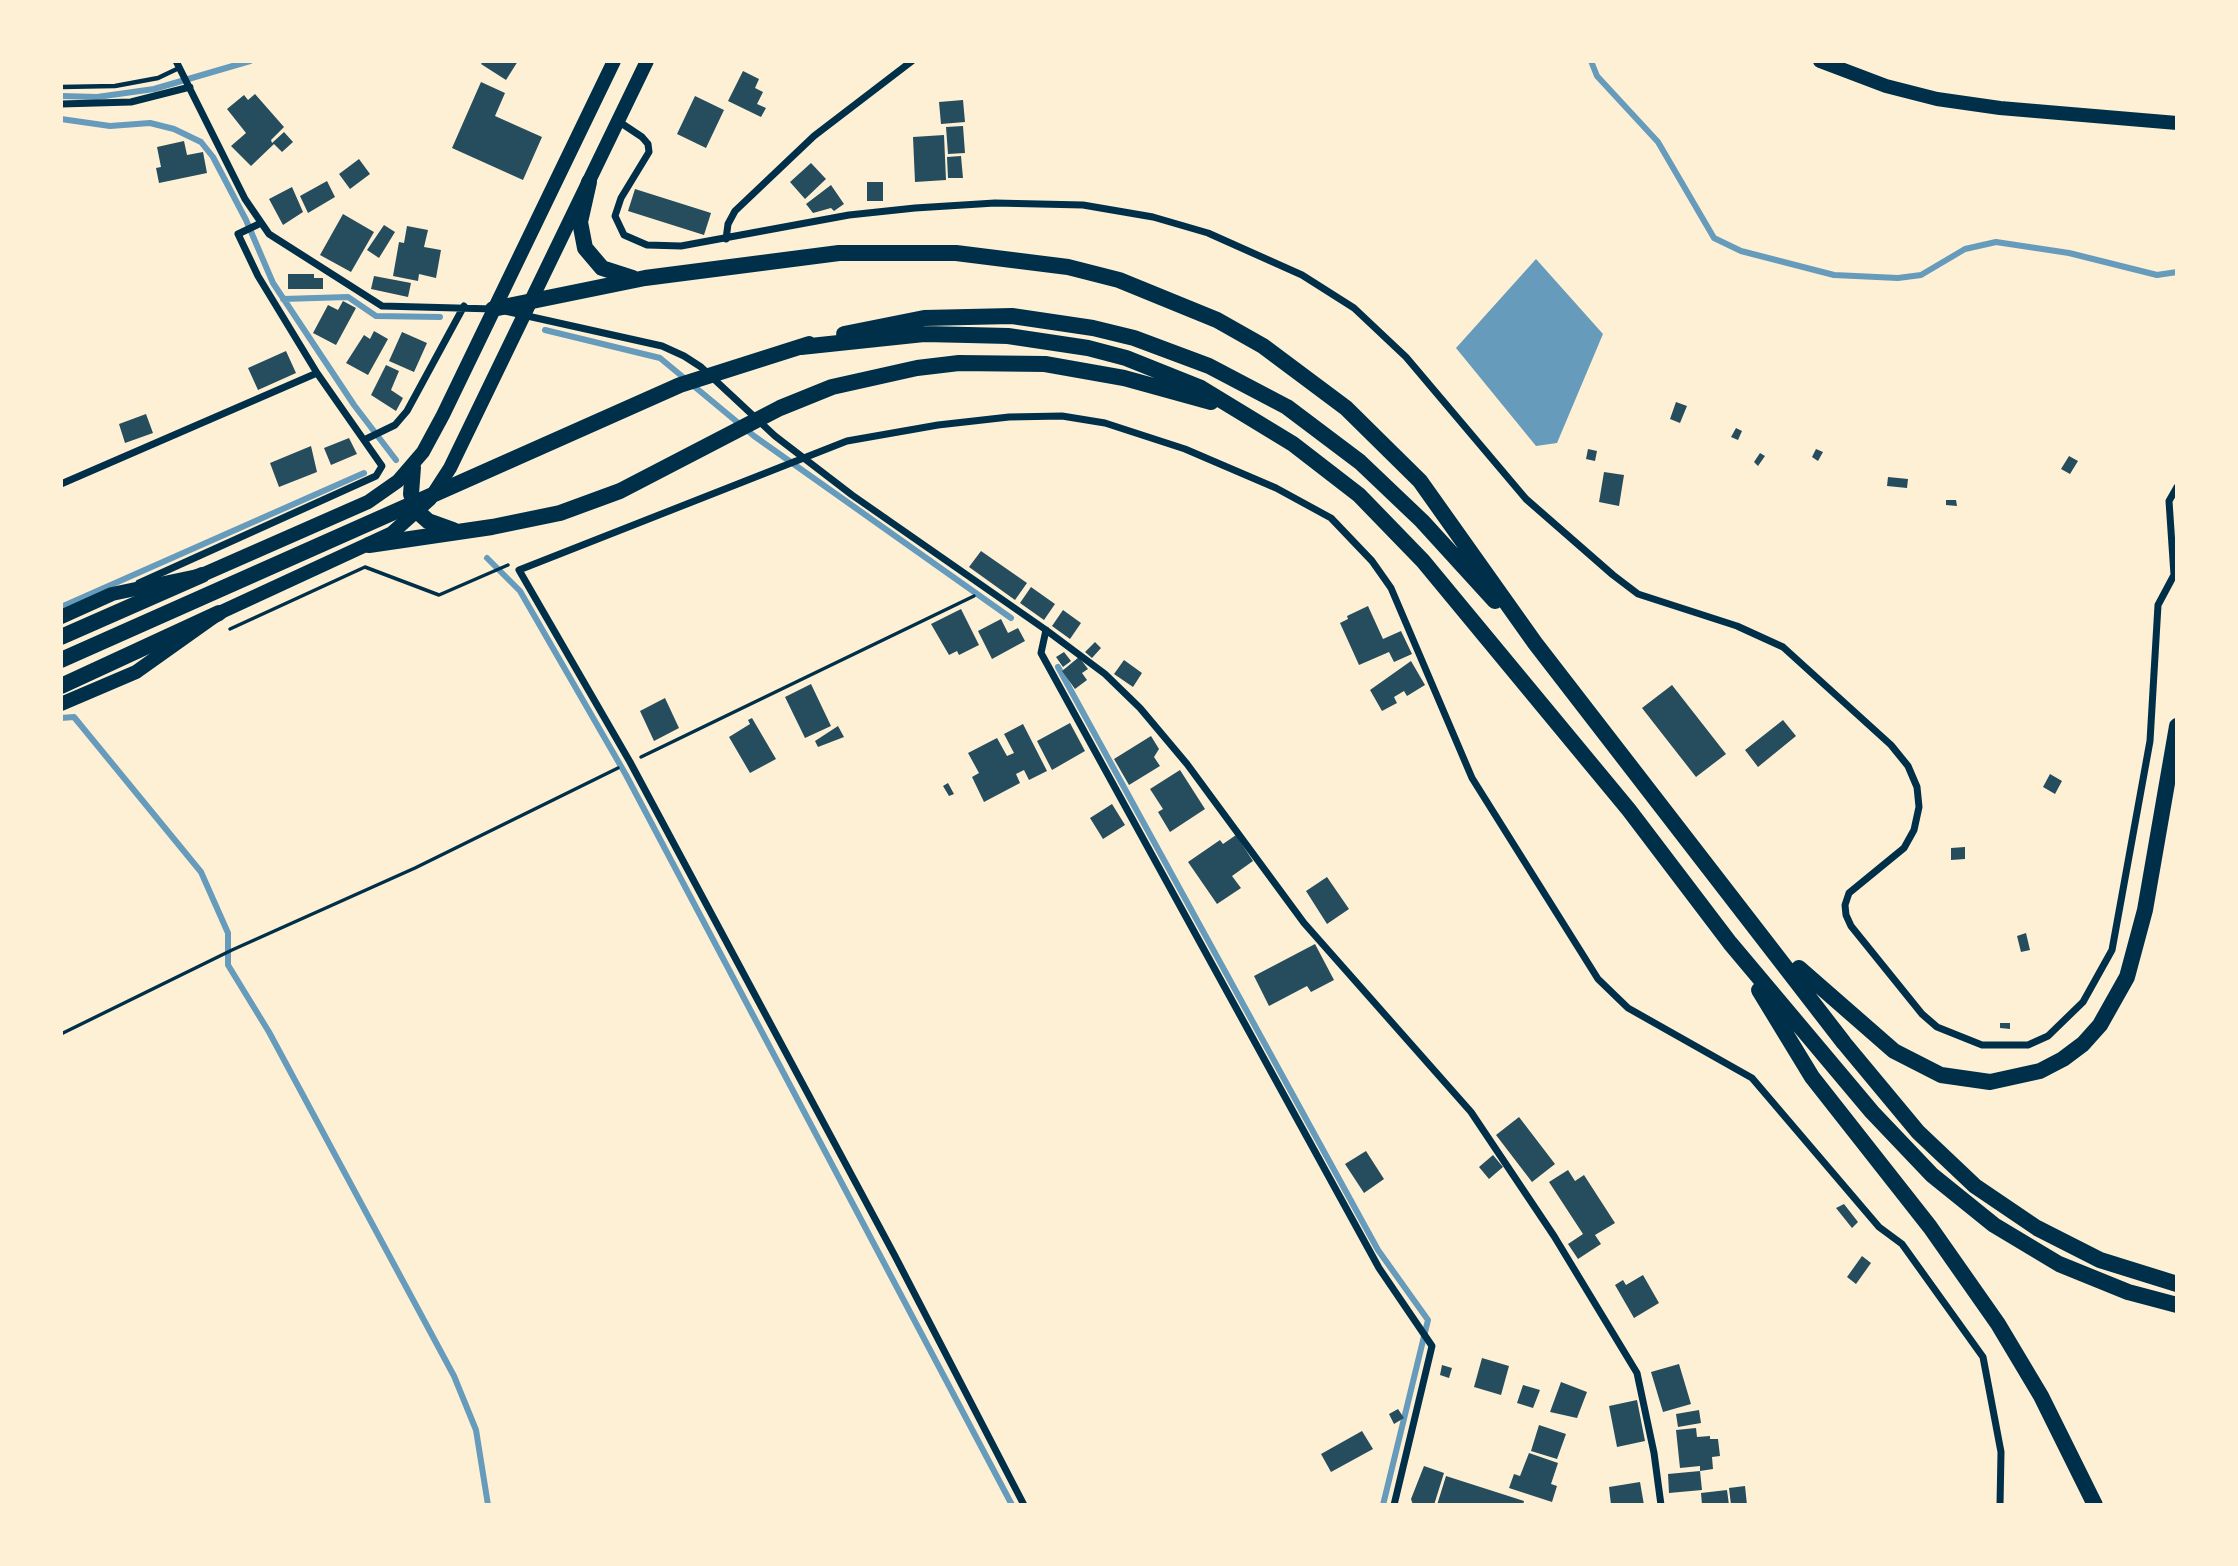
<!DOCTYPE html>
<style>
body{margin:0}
#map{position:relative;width:2238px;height:1566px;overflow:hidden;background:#fdf0d5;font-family:"Roboto Condensed",sans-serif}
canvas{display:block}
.frame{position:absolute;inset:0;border:63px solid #fdf0d5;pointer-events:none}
</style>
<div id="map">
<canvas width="2238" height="1566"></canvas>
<div class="frame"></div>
</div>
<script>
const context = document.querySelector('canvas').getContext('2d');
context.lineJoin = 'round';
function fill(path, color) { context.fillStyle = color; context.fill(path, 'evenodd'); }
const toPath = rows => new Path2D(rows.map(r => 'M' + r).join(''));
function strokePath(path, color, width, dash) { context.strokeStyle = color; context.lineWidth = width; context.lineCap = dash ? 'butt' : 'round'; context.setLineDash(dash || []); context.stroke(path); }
fill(toPath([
 [1536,259,1603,334,1557,443,1536,446,1456,348]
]), '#669bbc');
strokePath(toPath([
 [1591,61,1597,76,1658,142,1714,238,1741,251,1834,275,1898,278,1921,275,1965,249,1996,242,2069,253,2157,275,2177,272],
 [61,96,97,97,154,89,250,61],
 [61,119,110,126,150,123,174,129,201,142,213,157,246,220,273,283,354,405,396,460],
 [283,299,348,297,376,316,440,317],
 [545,330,660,358,754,436,1011,618],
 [487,558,520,591,626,775,1012,1505],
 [61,607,364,473],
 [1058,667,1378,1250,1428,1320,1383,1505],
 [61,718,74,717,201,872,228,933,228,965,269,1032,454,1376,476,1430,488,1505]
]), '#669bbc', 6);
fill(toPath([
 [483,61,518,61,506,80,481,64],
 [743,71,759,79,755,88,763,92,757,104,766,108,761,117,728,101],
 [481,82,505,93,495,116,542,137,523,180,452,148],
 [255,94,284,127,271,140,272,143,284,132,293,142,282,152,274,144,251,166,231,146,246,133,227,109,244,95,248,100],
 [695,96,724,110,706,148,677,134],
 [963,100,965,122,941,124,939,102],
 [963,126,965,153,948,154,946,127],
 [944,135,946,180,915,182,913,137],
 [184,141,187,155,203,152,207,173,159,183,156,168,161,167,157,147],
 [961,156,963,178,948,178,947,157],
 [359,159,370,174,350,189,339,174],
 [811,163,826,179,805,199,790,182],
 [327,181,335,197,308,213,300,196],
 [867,182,883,182,883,201,867,201],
 [831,185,844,204,834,211,831,208,813,213,806,204],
 [292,187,303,212,283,225,269,199],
 [635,189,711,213,704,235,628,211],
 [343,214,374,232,351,272,320,255],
 [384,225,395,232,379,258,367,250],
 [407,226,428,230,424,247,441,250,436,278,419,274,418,281,393,276,399,242,404,243],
 [288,274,314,274,314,278,323,278,323,289,288,289],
 [374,276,411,283,408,297,371,289],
 [343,301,356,308,336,345,313,333,328,305,338,310],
 [374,331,388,339,368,375,346,363,364,335,370,339],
 [402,332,427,343,414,372,389,361],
 [286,351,296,373,258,390,248,368],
 [386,365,399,371,391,390,403,398,396,411,371,395],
 [1676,402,1687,406,1680,423,1670,419],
 [146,414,153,433,125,443,119,424],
 [1736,428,1742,431,1738,440,1731,437],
 [349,438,357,454,331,465,324,448],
 [311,446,317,472,279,487,270,463],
 [1588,449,1597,451,1595,461,1586,459],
 [1816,449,1823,452,1818,461,1812,457],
 [1760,453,1765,456,1758,466,1754,462],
 [2069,456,2078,461,2070,474,2061,469],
 [1604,472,1624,475,1619,506,1599,502],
 [1888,477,1908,479,1907,488,1887,486],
 [1946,500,1956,500,1957,506,1946,505],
 [981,551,1027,583,1015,600,969,567],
 [1031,587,1055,604,1044,620,1020,603],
 [1368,606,1383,639,1401,631,1412,654,1394,662,1389,652,1359,665,1340,623,1348,619,1347,616],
 [961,609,979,645,959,655,957,651,949,655,931,624],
 [1063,610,1081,623,1070,639,1052,626],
 [1001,619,1008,633,1018,628,1025,641,992,659,978,631],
 [1095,642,1101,648,1092,658,1085,652],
 [1064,652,1071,661,1063,667,1056,657],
 [1079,657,1088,669,1082,673,1087,680,1075,689,1062,671],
 [1124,660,1142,673,1133,687,1114,674],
 [1411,661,1425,685,1407,696,1404,691,1394,697,1397,703,1382,711,1370,690],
 [811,684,831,726,805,738,785,697],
 [1672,685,1726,754,1696,777,1642,708],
 [665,698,679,728,654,741,640,711],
 [752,718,776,759,750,773,729,737,750,724,748,720],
 [1783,720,1796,736,1758,767,1745,750],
 [1070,723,1085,751,1052,770,1037,741],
 [1023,724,1047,771,1029,780,1024,770,1016,774,1020,783,984,802,972,777,979,773,968,753,997,738,1007,756,1014,753,1004,734],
 [838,726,844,737,818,747,815,741],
 [1151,736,1159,749,1154,757,1160,766,1129,785,1114,759],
 [1180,770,1205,809,1170,832,1158,812,1163,809,1150,789],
 [2050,774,2062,781,2055,794,2043,787],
 [948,783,954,794,949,796,943,786],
 [1112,804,1125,825,1103,839,1090,818],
 [1236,835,1253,861,1232,876,1241,888,1217,904,1188,862,1220,840,1223,844],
 [1965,847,1965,859,1951,860,1951,848],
 [1327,877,1349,909,1327,924,1306,891],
 [2026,933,2030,950,2021,952,2017,936],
 [1315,944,1334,980,1311,992,1307,986,1269,1006,1254,976],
 [2000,1023,2010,1023,2010,1029,2000,1028],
 [1519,1117,1555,1164,1532,1182,1496,1135],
 [1366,1151,1384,1179,1364,1193,1345,1164],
 [1493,1155,1503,1167,1489,1179,1479,1167],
 [1568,1170,1575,1181,1584,1175,1615,1223,1595,1235,1601,1244,1578,1259,1568,1244,1583,1234,1549,1182],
 [1844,1204,1858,1222,1852,1228,1836,1208],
 [1862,1256,1871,1263,1856,1284,1847,1277],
 [1643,1275,1659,1303,1634,1318,1615,1285,1623,1280,1626,1285],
 [1482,1358,1509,1366,1501,1395,1474,1387],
 [1679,1364,1691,1404,1663,1412,1651,1372],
 [1442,1365,1452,1368,1449,1378,1440,1375],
 [1561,1382,1587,1392,1577,1418,1550,1412],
 [1523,1385,1540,1390,1533,1408,1517,1403],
 [1637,1400,1645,1441,1617,1447,1609,1406],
 [1398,1409,1404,1418,1394,1424,1389,1414],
 [1699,1410,1701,1423,1678,1427,1676,1414],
 [1539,1425,1566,1434,1557,1459,1531,1451],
 [1696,1428,1697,1437,1710,1436,1710,1439,1718,1439,1720,1456,1712,1457,1713,1469,1700,1471,1700,1466,1680,1468,1676,1430],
 [1362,1431,1373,1449,1331,1472,1321,1454],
 [1529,1453,1558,1463,1551,1484,1557,1486,1552,1502,1509,1488,1514,1474,1520,1476],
 [1424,1466,1444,1473,1434,1505,1413,1505,1411,1499],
 [1700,1471,1702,1490,1669,1493,1668,1474],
 [1446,1476,1524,1501,1523,1505,1437,1505],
 [1640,1482,1644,1505,1611,1505,1609,1487],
 [1745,1486,1747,1505,1731,1505,1729,1488],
 [1727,1490,1729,1505,1702,1505,1701,1493]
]), '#264d5e');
strokePath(toPath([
 [230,629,365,567,439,595,508,565],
 [641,757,974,596],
 [61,1034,232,950,415,868,618,768]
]), '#003049', 3.5);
strokePath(toPath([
 [61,87,115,86,158,78,179,68]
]), '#003049', 4.5);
strokePath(toPath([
 [176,61,245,199,269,234,382,306,494,309],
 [61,104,131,102,190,87],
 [618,121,642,137,648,144,649,152,621,198,615,216,624,235,647,245,681,246,849,215,915,208,995,203,1083,205,1153,217,1208,233,1302,275,1354,308,1406,357,1526,499,1613,575,1638,594,1737,626,1783,647,1891,745,1908,766,1917,787,1919,807,1914,830,1904,848,1849,893,1845,905,1846,915,1851,926,1922,1014,1937,1027,1982,1045,2028,1045,2048,1036,2083,1002,2112,950,2150,741,2158,605,2174,575,2169,501,2177,487],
 [726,239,728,224,735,211,814,136,912,61],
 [505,311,662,346,684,356,701,367,775,436,852,495,1046,630,1105,674,1140,708,1187,764,1304,923,1471,1112,1554,1236,1637,1373,1654,1453,1661,1505],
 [364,440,395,425,407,411,464,306],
 [61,484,317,373],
 [139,583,376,476,382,466,317,373,258,276,238,234,259,224],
 [1046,630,1041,653,1379,1268,1432,1346,1394,1505],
 [1024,1505,895,1256,630,762,519,570,847,441,938,425,1009,417,1062,416,1105,423,1185,449,1276,488,1331,518,1372,561,1391,588,1472,778,1598,979,1628,1008,1752,1078,1879,1227,1902,1244,1983,1357,2001,1452,2000,1505]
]), '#003049', 7);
strokePath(toPath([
 [1820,61,1886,86,1937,99,2000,108,2177,123],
 [61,617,112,594,202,575,368,502,398,481,423,452,443,415,614,61],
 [61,704,136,672,219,613,392,533,430,499,450,468,647,61]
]), '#003049', 14);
strokePath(toPath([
 [589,182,580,222,585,248,602,268,633,278],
 [493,309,645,278,839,253,956,253,1068,267,1119,280,1217,320,1263,346,1346,408,1420,481,1535,643,1844,1043,1918,1132,1975,1186,2037,1228,2100,1260,2177,1284],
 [844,334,924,318,1012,316,1093,328,1134,338,1209,366,1287,407,1360,462,1422,521,1495,601],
 [801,347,924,334,968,335,1008,336,1088,348,1126,358,1201,388,1293,444,1359,495,1423,561,1629,810,1730,943,1872,1112,1932,1175,1994,1225,2059,1264,2128,1292,2177,1305],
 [413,467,411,494,418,512,428,521,453,530],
 [369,545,492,527,560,513,620,491,780,408,832,387,917,368,959,363,1045,364,1124,378,1211,402],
 [61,637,202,575],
 [61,660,680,385,809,344],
 [61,686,219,613],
 [1799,968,1894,1051,1941,1075,1990,1082,2040,1071,2063,1059,2083,1044,2100,1025,2127,977,2145,910,2177,726],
 [1759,990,1812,1077,1930,1227,1998,1324,2041,1396,2095,1505]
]), '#003049', 16);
</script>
